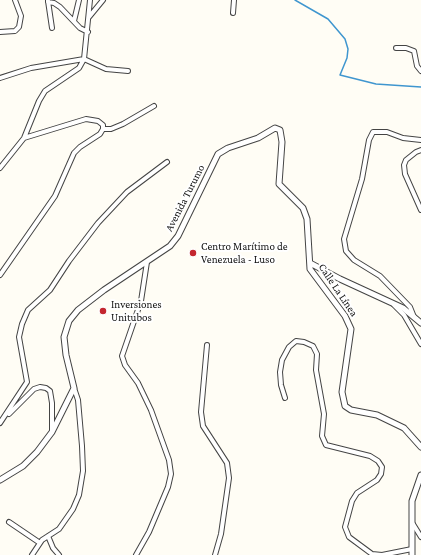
<!DOCTYPE html>
<meta charset="utf-8">
<style>
body{margin:0}
canvas{display:block;background:#fffdf5}
</style>
<canvas width="421" height="555"></canvas>
<script>
const context = document.querySelector('canvas').getContext('2d');
context.lineJoin = 'round';
const toPath = rows => new Path2D(rows.map(r => 'M' + r).join(''));
function strokePath(path, color, width, dash) { context.strokeStyle = color; context.lineWidth = width; context.lineCap = dash ? 'butt' : 'round'; context.setLineDash(dash || []); context.stroke(path); }
function label(font, color, halo, rows, align = 'center') {
  context.font = font + ' "Crimson Pro",serif'; context.lineWidth = 4; context.setLineDash([]); context.textBaseline = 'middle'; context.strokeStyle = halo; context.fillStyle = color; for (const [text, x, y, turn = 0] of rows) {
    context.save(); context.translate(x, y); context.rotate((+turn || 0) * Math.PI / 180); context.textAlign = isNaN(turn) ? turn : align; if (halo) context.strokeText(text, 0, 0); context.fillText(text, 0, 0); context.restore();
  }
}
strokePath(toPath([
 [295,0,328,19,345,39,348,49,347,58,340,75,376,84,421,87]
]), '#3f96cf', 1.5);
const minor = toPath([
 [48,1,52,28],
 [48,2,54,3,60,7,80,28,88,32],
 [233,13,234,0],
 [89,17,103,0],
 [74,21,79,0],
 [0,32,15,31,19,27,21,16,15,0],
 [396,48,406,48,414,51,417,66,421,71],
 [0,78,31,68,84,59,106,69,128,71],
 [103,129,111,129,123,124,154,106],
 [421,150,416,152,406,160,404,165,405,174,421,210],
 [0,168,24,138,39,101,45,91,79,68,84,59,90,0],
 [0,275,55,196,74,153,80,147,100,134,103,129,103,125,98,121,86,119,24,138],
 [394,305,404,315,421,344],
 [414,317,410,307,380,276,354,260,346,251,344,239,362,179,369,140,373,132,387,132,403,138,421,140],
 [207,345,201,412,203,426,227,463,229,478,221,534,215,555],
 [285,398,281,385,280,372,282,360,289,347,296,341,304,342,313,346,317,354,316,370,324,414,322,436,326,445,370,456,378,461,382,467,381,474,377,480,357,493,352,501,345,527,349,537,372,554,382,555,412,549],
 [9,414,34,389,40,387,46,388,50,391,52,403,52,432],
 [0,423,27,382,19,337,22,324,28,310,50,290,69,261,98,223,127,192,167,162],
 [9,522,40,543],
 [413,524,421,537],
 [48,536,53,548,59,555],
 [32,555,42,540,59,529,73,509,79,495,83,471,82,446,78,400,74,388],
 [136,555,149,532,168,487,171,474,169,460,151,410,138,383,125,365,122,356,141,301,147,262]
]);
const tertiary = toPath([
 [310,263,340,279,403,308,421,323],
 [0,480,23,466,37,452,52,432,74,388,66,355,64,337,69,321,78,310,104,290,170,246,178,236,218,154,228,148,258,138,275,128,280,130,282,142,279,184,303,208,307,219,310,269,345,316,351,329,342,392,345,406,351,410,377,415,404,428,421,447],
 [412,555,412,501,421,475]
]);
strokePath(minor, '#444', 6);
strokePath(tertiary, '#444', 7);
strokePath(minor, '#fff', 4);
strokePath(tertiary, '#fff', 5);
for (const [x, y, r, color] of [
 [193,253,4,"#c4262e"],
 [103,311,4,"#c4262e"]
]) { const dot = new Path2D(); dot.arc(x, y, r, 0, 2 * Math.PI); context.fillStyle = color; context.fill(dot); strokePath(dot, '#fff', 1.5); }
label('11px', '#111', '#fff', [
 ["Avenida Turumo",185,198,-63],
 ["Calle La Línea",338,290,56]
]);
label('11px', '#111', '#fff', [
 ["Centro Marítimo de",201,247],
 ["Venezuela - Luso",201,260],
 ["Inversiones",111,305],
 ["Unitubos",111,318]
], 'left');
</script>
